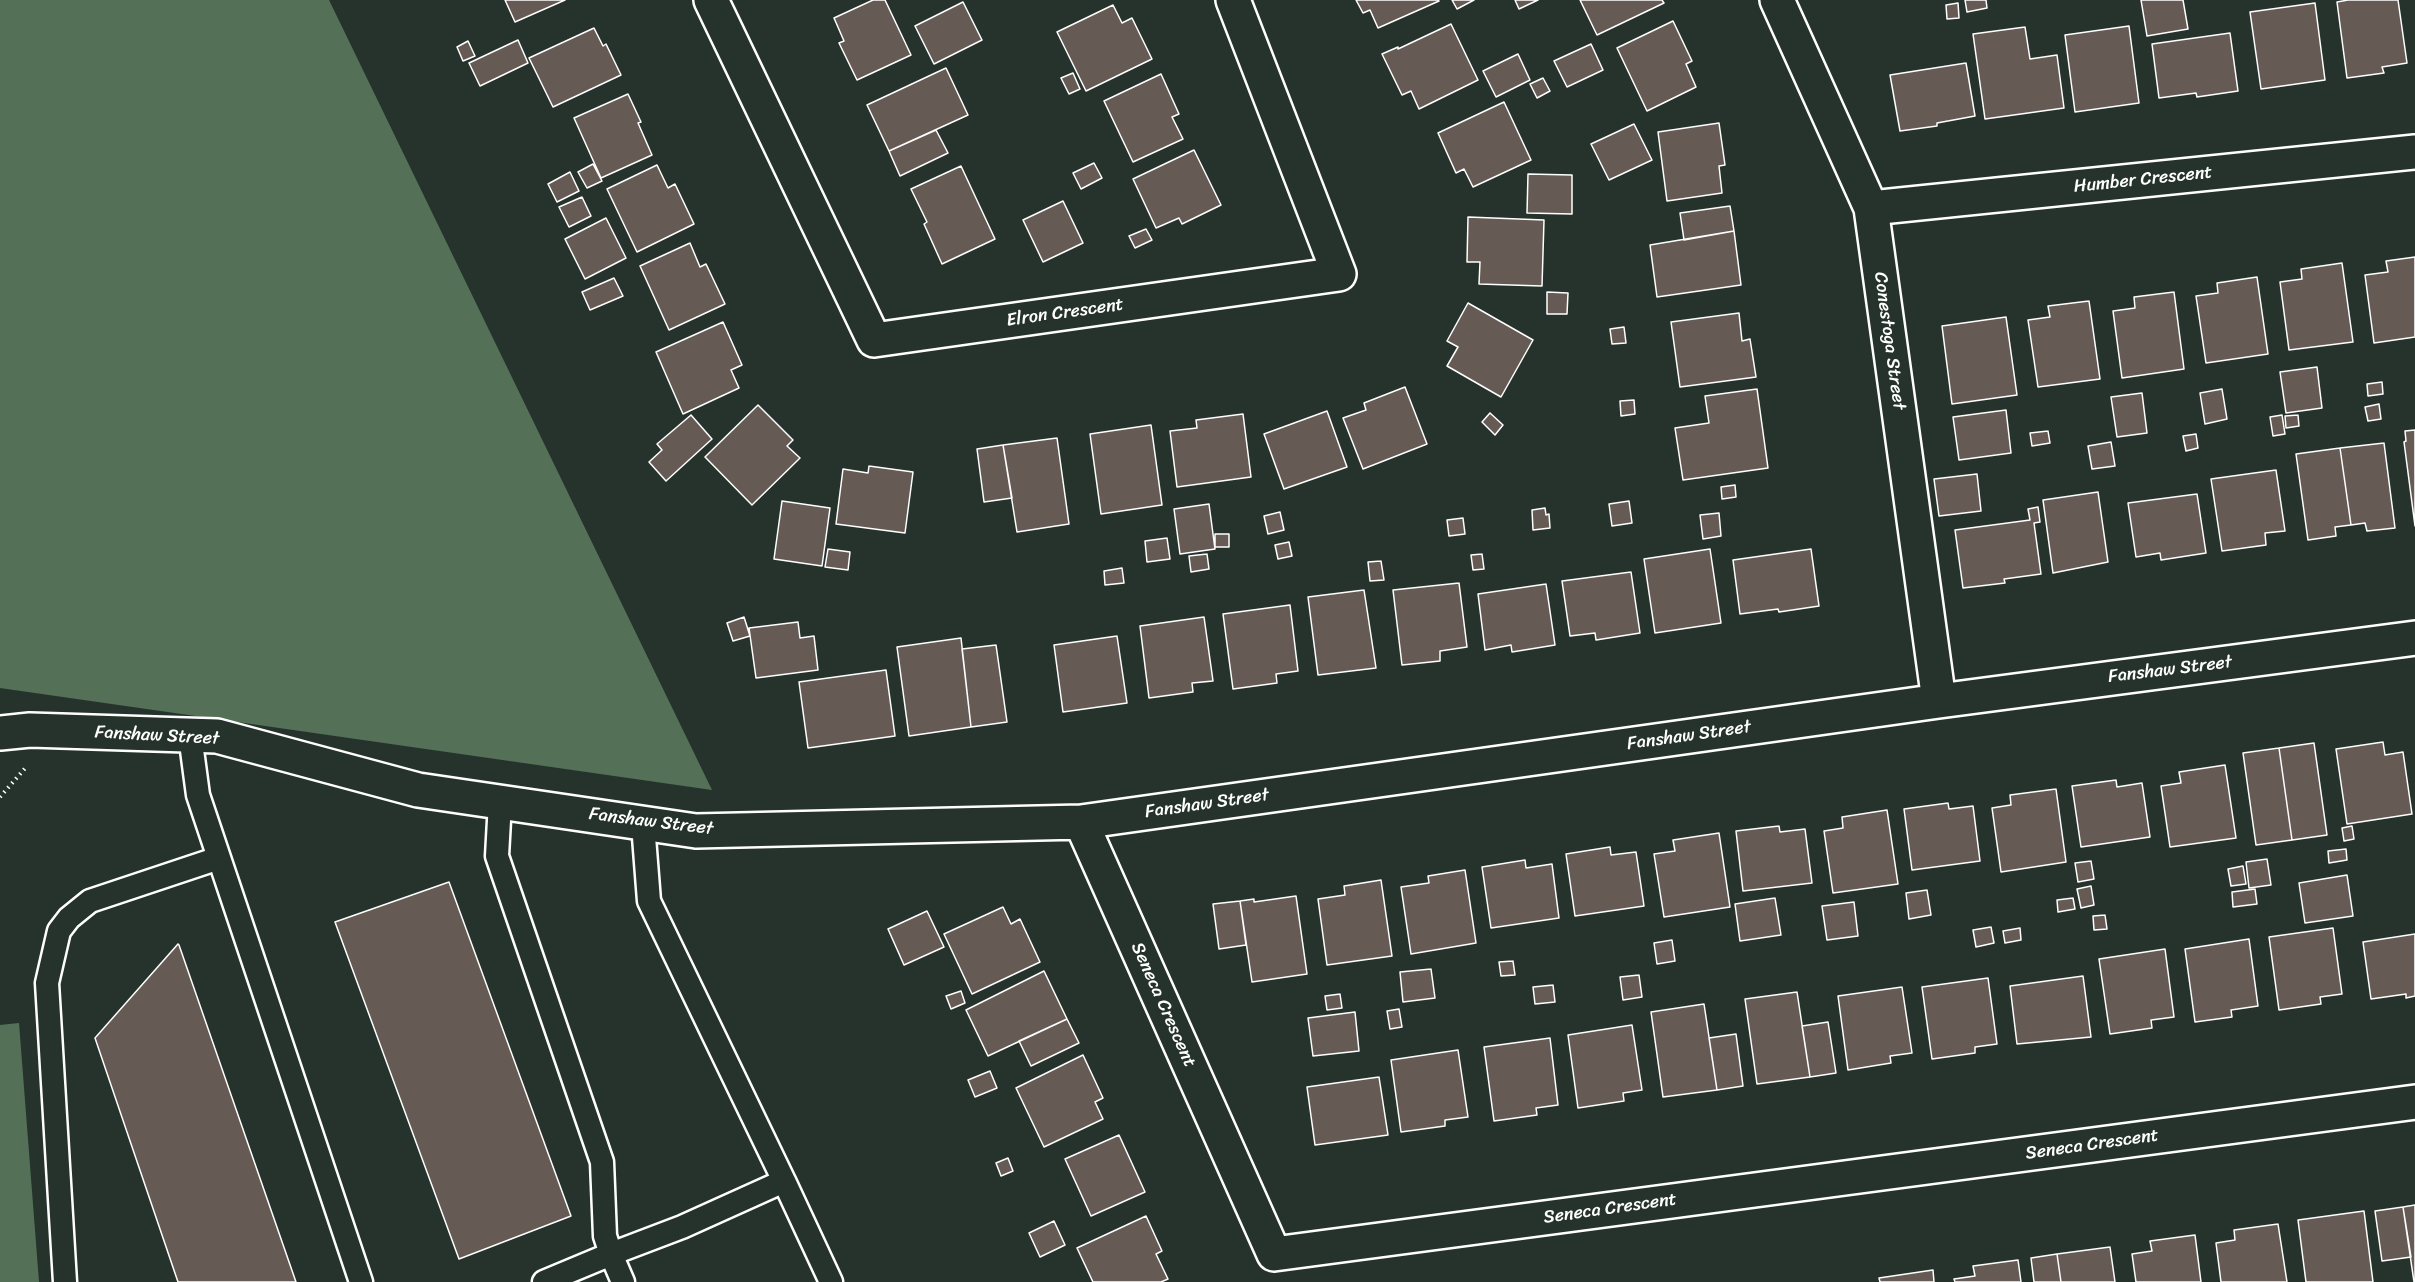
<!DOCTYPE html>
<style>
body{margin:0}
canvas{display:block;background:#26332d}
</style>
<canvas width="2415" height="1282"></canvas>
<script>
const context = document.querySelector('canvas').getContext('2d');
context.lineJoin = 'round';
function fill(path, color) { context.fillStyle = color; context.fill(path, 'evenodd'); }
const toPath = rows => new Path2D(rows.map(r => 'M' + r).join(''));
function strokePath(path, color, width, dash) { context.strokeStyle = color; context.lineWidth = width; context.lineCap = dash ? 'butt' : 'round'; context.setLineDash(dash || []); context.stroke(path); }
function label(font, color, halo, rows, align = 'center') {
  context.font = font + ' Sriracha,sans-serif'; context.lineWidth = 4.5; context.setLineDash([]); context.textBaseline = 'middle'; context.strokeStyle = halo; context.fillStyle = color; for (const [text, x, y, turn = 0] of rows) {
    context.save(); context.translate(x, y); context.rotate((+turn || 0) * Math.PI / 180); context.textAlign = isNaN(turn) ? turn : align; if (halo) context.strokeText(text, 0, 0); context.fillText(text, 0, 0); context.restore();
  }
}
fill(toPath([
 [0,0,329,0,712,790,0,688],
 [19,1023,39,1282,0,1282,0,1025]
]), '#547158');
const building = toPath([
 [505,0,565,0,515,22,505,0],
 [873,0,885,0,911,55,857,80,839,43,844,41,834,18,873,0],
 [1356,0,1438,0,1439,1,1378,28,1370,10,1363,13,1356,0],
 [1452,0,1474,0,1457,9,1452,0],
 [1515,0,1538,0,1519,9,1515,0],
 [1580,0,1662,0,1664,3,1597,35,1580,0],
 [1965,0,1986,0,1987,8,1967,12,1965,0],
 [2141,0,2183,0,2188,29,2147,36,2141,0],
 [2348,0,2398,0,2407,63,2382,67,2384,73,2347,78,2337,2,2348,0],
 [963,2,982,40,934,64,915,26,963,2],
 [1958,3,1959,18,1947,19,1946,5,1958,3],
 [2315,3,2325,80,2261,89,2250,12,2315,3],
 [1113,5,1122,23,1132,18,1152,59,1086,91,1057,32,1113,5],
 [1673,21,1692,61,1686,64,1696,87,1647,111,1617,48,1673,21],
 [1451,24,1478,80,1419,109,1411,91,1402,95,1382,54,1398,47,1398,49,1451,24],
 [2129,26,2139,103,2075,112,2065,35,2129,26],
 [2025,27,2030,59,2057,55,2064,108,1985,119,1973,34,2025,27],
 [594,28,603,46,606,44,621,75,553,107,529,58,594,28],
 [2230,33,2238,91,2197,97,2196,93,2159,98,2152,44,2230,33],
 [518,40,528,63,480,86,469,63,518,40],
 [468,41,475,56,463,61,457,47,468,41],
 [1591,44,1603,70,1567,87,1554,61,1591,44],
 [1518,54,1530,80,1496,97,1483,71,1518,54],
 [1966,63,1975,116,1937,123,1937,126,1900,131,1890,75,1966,63],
 [946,68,968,115,889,151,867,105,946,68],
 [1073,73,1080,89,1069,94,1061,78,1073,73],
 [1161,74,1179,114,1172,117,1183,139,1133,162,1104,101,1161,74],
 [1543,78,1550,91,1537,98,1530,84,1543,78],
 [628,94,641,122,638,123,652,155,601,178,574,118,628,94],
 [1504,102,1531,160,1473,187,1464,169,1456,173,1438,133,1504,102],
 [1719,123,1725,165,1719,166,1722,193,1667,201,1658,132,1719,123],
 [1634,124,1652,160,1609,180,1591,144,1634,124],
 [936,130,948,153,900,176,889,151,936,130],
 [1194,150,1221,205,1182,224,1179,218,1156,228,1133,179,1194,150],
 [1094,163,1102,178,1081,189,1073,173,1094,163],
 [593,164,602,181,587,188,578,172,593,164],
 [657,165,668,188,675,184,694,224,637,252,607,189,657,165],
 [961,166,995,239,942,264,924,224,927,222,911,189,961,166],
 [570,172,579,191,557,202,548,184,570,172],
 [1528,174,1572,175,1572,214,1527,213,1528,174],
 [582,197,591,216,569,227,559,207,582,197],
 [1063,201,1083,243,1043,262,1023,220,1063,201],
 [1730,206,1734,231,1684,240,1680,213,1730,206],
 [1468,217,1544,220,1542,286,1479,284,1480,262,1467,262,1468,217],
 [606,218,626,258,585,279,565,239,606,218],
 [1146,229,1152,240,1135,248,1129,236,1146,229],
 [1734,231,1741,285,1657,297,1650,245,1734,231],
 [690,243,700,267,706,264,725,304,669,330,640,266,690,243],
 [2415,257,2415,337,2374,343,2365,275,2388,272,2386,261,2415,257],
 [2342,263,2353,342,2289,350,2280,282,2302,279,2301,269,2342,263],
 [2257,277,2268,354,2206,363,2196,296,2218,293,2217,283,2257,277],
 [614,278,623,296,590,310,582,292,614,278],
 [1547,292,1568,293,1567,314,1547,314,1547,292],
 [2174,292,2184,369,2122,378,2113,311,2135,308,2134,297,2174,292],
 [2089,301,2100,379,2038,387,2028,320,2050,317,2048,306,2089,301],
 [1468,303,1533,340,1501,397,1447,366,1458,347,1447,341,1468,303],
 [1739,313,1742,341,1750,339,1756,377,1680,387,1671,322,1739,313],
 [2006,317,2017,395,1952,404,1942,326,2006,317],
 [723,322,742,365,731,370,739,388,683,414,656,352,723,322],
 [1624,327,1626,343,1612,344,1610,329,1624,327],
 [2317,367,2322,408,2286,413,2280,372,2317,367],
 [2382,382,2383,394,2368,396,2367,384,2382,382],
 [1405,387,1427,444,1363,469,1343,418,1366,410,1364,403,1405,387],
 [1757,389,1768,468,1683,480,1675,428,1709,423,1705,396,1757,389],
 [2222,389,2227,419,2205,424,2200,393,2222,389],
 [2142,393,2147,433,2117,437,2111,397,2142,393],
 [1634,400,1635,414,1621,416,1620,401,1634,400],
 [2379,404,2381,419,2368,421,2365,407,2379,404],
 [758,405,793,440,787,446,800,458,752,505,705,457,758,405],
 [2006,410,2011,453,1959,460,1953,417,2006,410],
 [1327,411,1347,467,1284,489,1264,434,1327,411],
 [1490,413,1503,425,1495,435,1482,422,1490,413],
 [1243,414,1251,477,1177,487,1170,431,1197,428,1196,420,1243,414],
 [691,415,712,439,666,481,649,462,662,450,657,444,691,415],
 [2282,415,2285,434,2273,436,2270,417,2282,415],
 [2298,415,2299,426,2286,428,2285,416,2298,415],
 [1151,425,1162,505,1101,514,1090,434,1151,425],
 [2415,430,2415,526,2404,442,2406,441,2405,431,2415,430],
 [2048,431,2050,443,2032,446,2030,433,2048,431],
 [2196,434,2198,448,2186,451,2183,436,2196,434],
 [1057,438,1069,524,1017,532,1003,445,1057,438],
 [2111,442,2115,466,2092,469,2088,446,2111,442],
 [2384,443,2395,528,2367,531,2365,523,2351,525,2340,448,2384,443],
 [1003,445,1012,498,984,502,977,449,1003,445],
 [2340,448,2351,525,2335,527,2336,536,2308,540,2296,454,2340,448],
 [869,466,913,472,905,533,836,524,843,469,868,473,869,466],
 [2276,470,2285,531,2265,533,2266,545,2222,551,2211,479,2276,470],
 [1977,474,1981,511,1939,516,1934,479,1977,474],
 [1735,485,1736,497,1722,499,1721,487,1735,485],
 [2098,492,2108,562,2053,573,2043,500,2098,492],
 [2197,494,2206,553,2161,560,2160,553,2136,557,2128,503,2197,494],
 [782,501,830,508,822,566,774,559,782,501],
 [1629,501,1632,523,1612,526,1609,504,1629,501],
 [1209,504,1215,549,1180,554,1174,509,1209,504],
 [2038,507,2040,522,2034,523,2041,574,2004,579,2005,583,1963,588,1955,530,2030,520,2028,509,2038,507],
 [1545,508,1546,515,1549,514,1550,528,1533,530,1532,510,1545,508],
 [1280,512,1284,530,1268,534,1264,516,1280,512],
 [1719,513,1721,536,1703,539,1700,515,1719,513],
 [1463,518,1465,534,1449,536,1447,520,1463,518],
 [1215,534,1229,534,1229,547,1215,547,1215,534],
 [1167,538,1170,559,1147,562,1145,541,1167,538],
 [1289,542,1292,556,1278,559,1275,545,1289,542],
 [828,549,850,552,848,570,825,567,828,549],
 [1710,549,1721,623,1655,633,1644,559,1710,549],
 [1811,549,1819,606,1779,612,1778,609,1740,614,1733,560,1811,549],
 [1207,554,1209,569,1191,572,1189,556,1207,554],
 [1482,554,1484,569,1473,570,1471,555,1482,554],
 [1381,561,1384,580,1370,581,1368,562,1381,561],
 [1122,568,1124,583,1105,585,1104,571,1122,568],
 [1631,572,1640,633,1596,640,1595,633,1570,636,1562,581,1631,572],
 [1459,583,1467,647,1440,651,1440,661,1402,665,1393,590,1459,583],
 [1546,584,1555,645,1512,652,1511,645,1485,650,1478,594,1546,584],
 [1364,590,1376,668,1318,675,1308,597,1364,590],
 [1290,605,1298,671,1276,674,1277,683,1233,689,1223,614,1290,605],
 [744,617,750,636,733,641,727,623,744,617],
 [1204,617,1213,681,1192,683,1193,692,1149,698,1140,626,1204,617],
 [798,622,800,638,814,636,818,670,756,678,749,628,798,622],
 [1117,636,1127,703,1063,712,1054,645,1117,636],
 [961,638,971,727,909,736,897,647,961,638],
 [996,645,1007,722,971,727,962,649,996,645],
 [886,670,895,736,808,748,799,682,886,670],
 [2383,742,2385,755,2403,752,2412,814,2347,824,2336,749,2383,742],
 [2314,743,2327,835,2292,840,2279,748,2314,743],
 [2279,748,2292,840,2256,845,2243,753,2279,748],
 [2225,765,2236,838,2170,847,2161,786,2181,783,2179,772,2225,765],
 [2116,780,2117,787,2142,783,2150,837,2081,847,2072,786,2116,780],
 [2056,789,2066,862,2001,872,1992,808,2011,805,2010,795,2056,789],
 [1948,803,1949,809,1973,806,1980,861,1912,870,1904,809,1948,803],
 [1887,810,1898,884,1833,893,1824,831,1843,828,1842,817,1887,810],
 [1779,826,1780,832,1805,829,1812,883,1743,891,1736,831,1779,826],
 [2352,826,2354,839,2344,841,2342,828,2352,826],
 [1719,833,1730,907,1664,917,1654,854,1675,851,1673,840,1719,833],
 [1610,847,1611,855,1636,852,1644,906,1575,916,1566,854,1610,847],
 [2346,849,2347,860,2329,863,2328,851,2346,849],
 [2267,859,2271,885,2249,888,2246,862,2267,859],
 [1525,860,1526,868,1552,864,1559,918,1491,928,1482,867,1525,860],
 [2091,861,2094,879,2078,882,2075,863,2091,861],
 [2243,866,2246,884,2231,886,2228,869,2243,866],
 [1465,870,1476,943,1411,954,1401,887,1429,883,1428,876,1465,870],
 [2347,875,2353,916,2305,923,2299,883,2347,875],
 [1381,880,1392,956,1327,965,1318,899,1345,895,1344,886,1381,880],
 [449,882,571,1216,459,1259,335,922,449,882],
 [2091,886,2094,905,2081,908,2077,889,2091,886],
 [2255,889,2257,904,2233,907,2232,892,2255,889],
 [1927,890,1931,915,1909,919,1906,893,1927,890],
 [1296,896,1307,974,1252,982,1240,901,1254,899,1254,902,1296,896],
 [1775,898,1781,935,1740,941,1735,904,1775,898],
 [2073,898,2075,909,2058,912,2057,900,2073,898],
 [1240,901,1246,945,1219,949,1213,904,1240,901],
 [1854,902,1858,936,1827,940,1822,906,1854,902],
 [1003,907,1011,924,1020,919,1040,962,972,994,944,934,1003,907],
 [927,911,944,947,904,965,888,929,927,911],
 [2105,915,2107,929,2094,930,2093,916,2105,915],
 [1991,927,1994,943,1976,947,1973,930,1991,927],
 [2020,928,2021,940,2005,943,2003,931,2020,928],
 [2333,928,2342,994,2320,997,2321,1004,2279,1010,2269,937,2333,928],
 [2415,934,2415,996,2406,998,2406,994,2371,999,2363,942,2415,934],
 [2249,939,2258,1006,2231,1010,2232,1017,2195,1022,2185,949,2249,939],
 [1672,940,1675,961,1657,964,1654,943,1672,940],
 [178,944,179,945,296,1282,178,1282,95,1038,178,944],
 [2165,949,2174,1017,2151,1020,2152,1028,2110,1034,2099,959,2165,949],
 [1513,961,1515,975,1501,976,1499,962,1513,961],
 [1431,969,1435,998,1403,1002,1400,972,1431,969],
 [1044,971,1067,1019,988,1056,966,1010,1044,971],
 [1639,975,1642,997,1623,1000,1620,977,1639,975],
 [2083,976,2091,1037,2017,1044,2010,986,2083,976],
 [1988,978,1997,1044,1975,1047,1975,1053,1932,1059,1922,987,1988,978],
 [1553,985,1555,1002,1535,1004,1533,987,1553,985],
 [1902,987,1912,1053,1890,1056,1891,1063,1848,1070,1838,996,1902,987],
 [961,991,965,1003,951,1009,946,996,961,991],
 [1797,992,1810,1077,1757,1084,1745,999,1797,992],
 [1340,994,1342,1008,1327,1010,1325,996,1340,994],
 [1704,1004,1717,1090,1663,1097,1651,1012,1704,1004],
 [1399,1009,1402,1027,1390,1029,1387,1011,1399,1009],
 [1355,1012,1359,1051,1313,1056,1308,1018,1355,1012],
 [1067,1019,1079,1043,1031,1066,1019,1041,1067,1019],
 [1828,1022,1836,1073,1810,1077,1802,1026,1828,1022],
 [1632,1025,1642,1090,1623,1093,1624,1101,1578,1108,1568,1035,1632,1025],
 [1736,1034,1743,1086,1717,1090,1709,1038,1736,1034],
 [1550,1038,1558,1105,1536,1108,1537,1115,1494,1121,1484,1047,1550,1038],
 [1458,1050,1468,1117,1445,1120,1445,1126,1401,1132,1391,1060,1458,1050],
 [1083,1055,1103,1098,1095,1102,1103,1119,1044,1147,1016,1088,1083,1055],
 [990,1071,997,1088,975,1097,968,1080,990,1071],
 [1379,1077,1388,1135,1315,1145,1307,1087,1379,1077],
 [1119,1135,1145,1192,1091,1216,1065,1159,1119,1135],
 [1008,1158,1013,1171,1001,1176,996,1163,1008,1158],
 [2415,1205,2415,1282,2414,1282,2403,1207,2415,1205],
 [2403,1207,2411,1257,2382,1261,2375,1211,2403,1207],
 [2364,1211,2373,1282,2306,1282,2298,1220,2364,1211],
 [1146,1216,1162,1251,1156,1254,1168,1279,1161,1282,1093,1282,1077,1248,1146,1216],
 [1054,1221,1065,1245,1040,1257,1029,1233,1054,1221],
 [2278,1224,2287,1282,2221,1282,2216,1243,2235,1240,2234,1230,2278,1224],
 [2195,1235,2201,1282,2136,1282,2132,1254,2152,1251,2150,1241,2195,1235],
 [2110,1247,2115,1282,2061,1282,2057,1254,2110,1247],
 [2057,1254,2061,1282,2034,1282,2031,1258,2057,1254],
 [2018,1260,2021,1282,1955,1282,1954,1279,1975,1276,1973,1266,2018,1260],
 [1933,1270,1934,1282,1880,1282,1879,1278,1933,1270]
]);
fill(building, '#665a54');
strokePath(building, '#fff', 1.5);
const service = toPath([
 [190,735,198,795,361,1282],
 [500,802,497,856,602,1162,605,1236,611,1254,544,1282],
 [643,824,649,901,784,1181],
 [65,1282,47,983,59,931,69,918,90,901,219,858],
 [623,1282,611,1254,682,1227,784,1181,831,1282]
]);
const minor = toPath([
 [711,0,874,340,1339,274,1233,0],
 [1777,0,1871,208,1939,701],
 [1871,208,2415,152],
 [0,733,30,730,217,736,418,790,696,831,1081,822,1939,701,2415,638],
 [1081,822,1274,1254,2415,1102]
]);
strokePath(service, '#fff', 27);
strokePath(minor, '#fff', 38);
strokePath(toPath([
 [0,797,27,766]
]), '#fff', 4, [1.5, 4.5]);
strokePath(service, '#26332d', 22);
strokePath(minor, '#26332d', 33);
label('18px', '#fff', '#26332d', [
 ["Humber Crescent",2143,180,-6],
 ["Elron Crescent",1065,313,-8],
 ["Conestoga Street",1889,341,82],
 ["Fanshaw Street",2170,670,-7],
 ["Fanshaw Street",157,736,3],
 ["Fanshaw Street",1689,736,-8],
 ["Fanshaw Street",1207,804,-8],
 ["Fanshaw Street",651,822,7],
 ["Seneca Crescent",1163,1005,66],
 ["Seneca Crescent",2092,1145,-8],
 ["Seneca Crescent",1610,1209,-8]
]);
</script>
